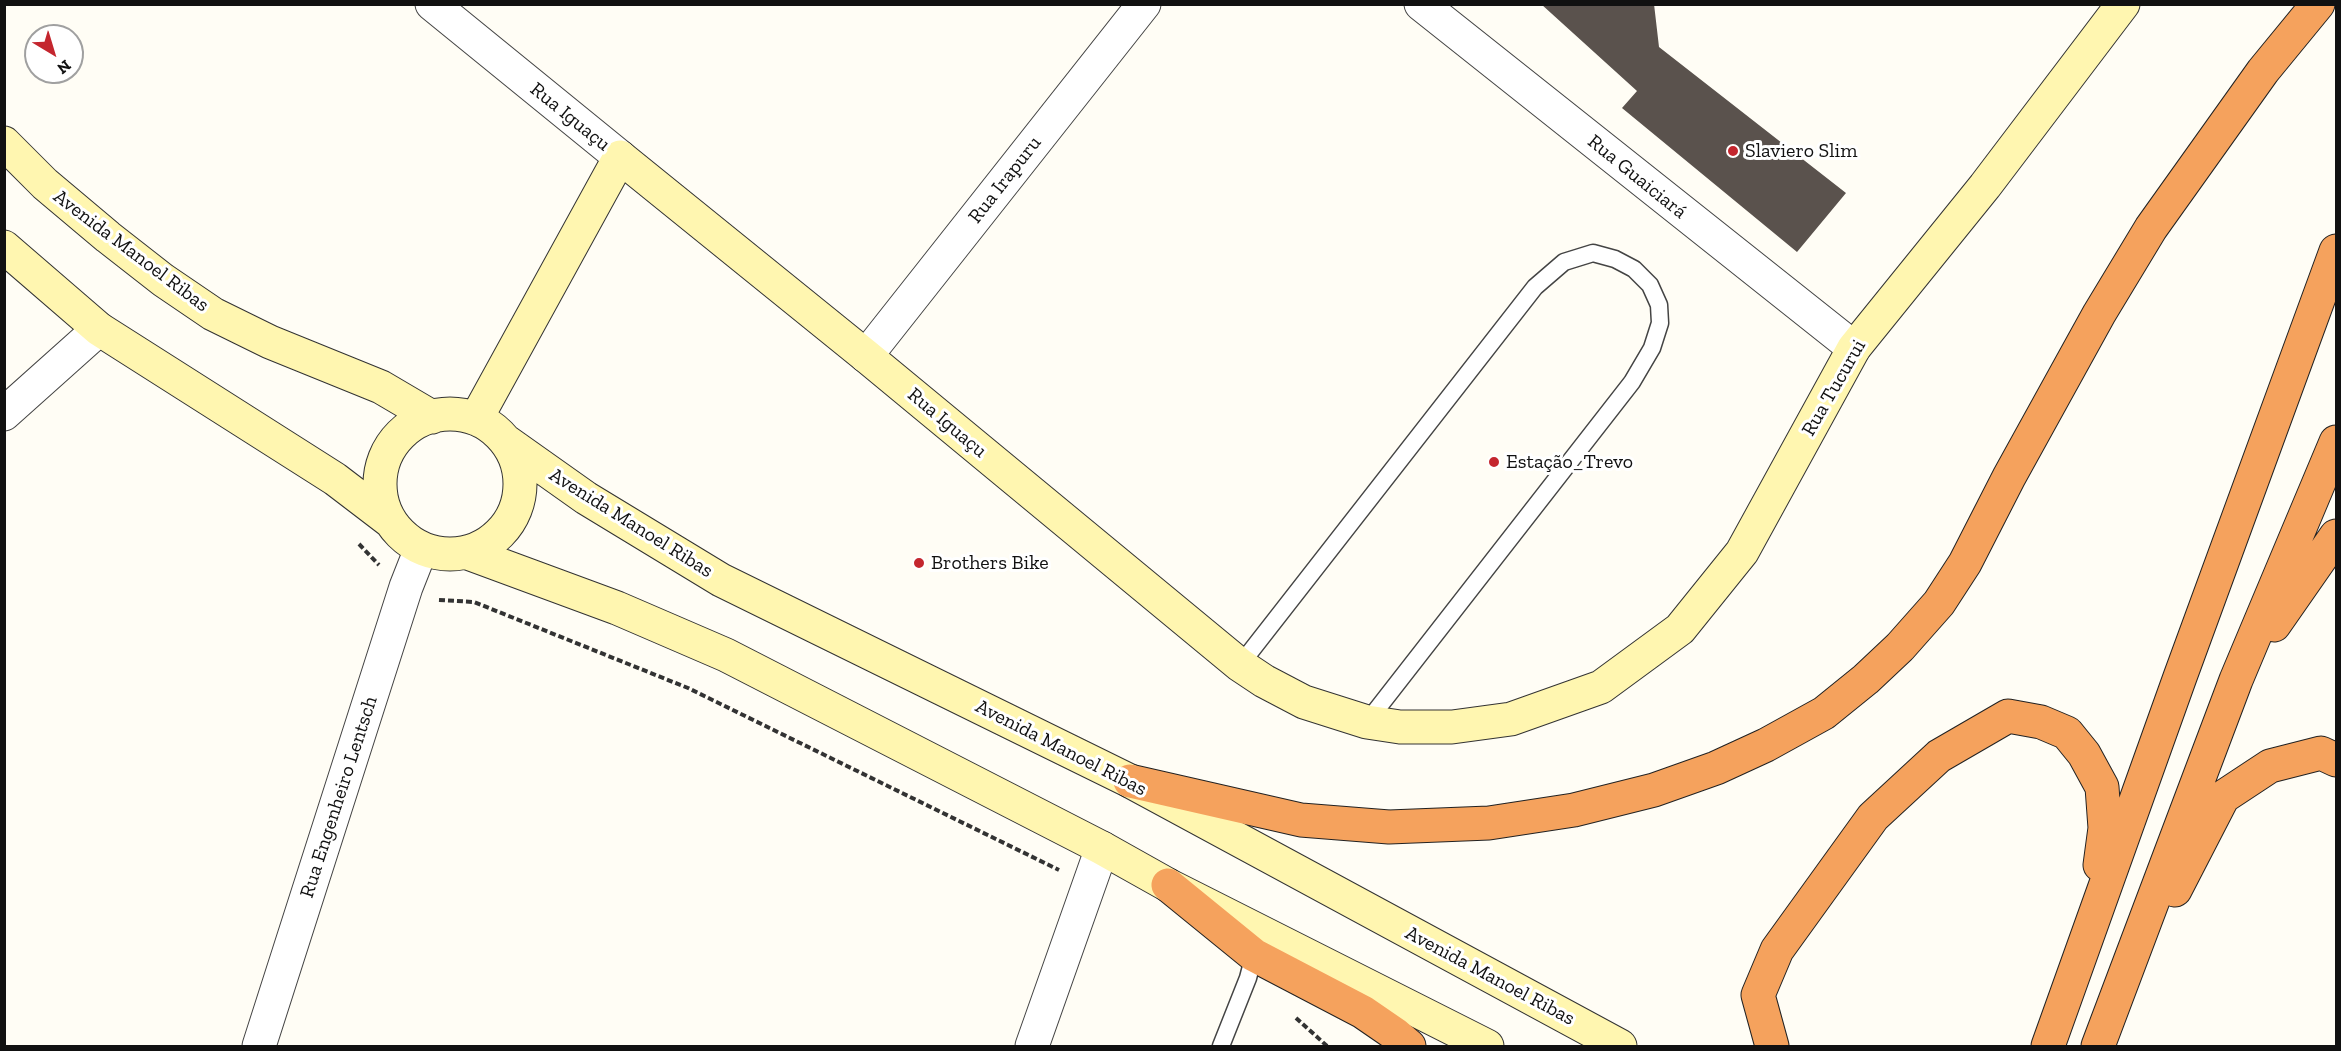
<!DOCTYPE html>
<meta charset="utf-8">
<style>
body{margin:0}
#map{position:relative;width:2341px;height:1051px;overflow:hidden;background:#fffdf5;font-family:"Zilla Slab",serif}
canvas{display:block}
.frame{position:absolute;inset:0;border:6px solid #111;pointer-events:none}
.north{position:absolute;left:24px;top:24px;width:60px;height:60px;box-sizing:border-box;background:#fff;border:2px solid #a0a0a0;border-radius:50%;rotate:142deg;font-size:16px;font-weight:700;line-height:24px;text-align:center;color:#111}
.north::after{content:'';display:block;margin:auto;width:21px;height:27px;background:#c4262e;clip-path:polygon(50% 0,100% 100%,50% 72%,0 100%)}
</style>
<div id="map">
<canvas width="2341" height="1051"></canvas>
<div class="frame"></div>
<div class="north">N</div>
</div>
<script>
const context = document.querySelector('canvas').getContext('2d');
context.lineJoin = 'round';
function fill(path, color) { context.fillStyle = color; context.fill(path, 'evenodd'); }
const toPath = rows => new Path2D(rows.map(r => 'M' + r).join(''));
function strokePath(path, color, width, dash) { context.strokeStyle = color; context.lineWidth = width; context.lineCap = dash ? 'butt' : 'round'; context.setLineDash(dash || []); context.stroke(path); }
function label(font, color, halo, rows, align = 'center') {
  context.font = font + ' "Zilla Slab",serif'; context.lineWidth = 6; context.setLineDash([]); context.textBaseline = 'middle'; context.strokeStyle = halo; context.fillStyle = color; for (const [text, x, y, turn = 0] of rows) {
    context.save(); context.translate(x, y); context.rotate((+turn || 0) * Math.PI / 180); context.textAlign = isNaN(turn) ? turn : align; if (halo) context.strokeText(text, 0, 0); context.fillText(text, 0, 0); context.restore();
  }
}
fill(toPath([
 [1541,4,1654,4,1659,47,1846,193,1797,252,1622,108,1637,91]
]), '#5a524d');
const service = toPath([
 [1240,665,1535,287,1564,262,1593,253,1615,259,1634,269,1650,285,1659,305,1660,323,1652,348,1632,382,1367,722],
 [1221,1046,1248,978,1254,955]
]);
const minor = toPath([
 [432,4,620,157],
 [1421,4,1854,348],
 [866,356,1144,4],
 [4,414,99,329],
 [259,1046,406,587,421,549],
 [1032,1046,1102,848]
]);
const secondary = toPath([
 [4,143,45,184,108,237,163,280,213,314,270,342,381,387,432,417],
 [4,247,99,329,335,479,390,521],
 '380 484a70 70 0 1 1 140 0a70 70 0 1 1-140 0Z',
 [476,419,620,157,866,356,1240,665,1264,681,1304,702,1367,722,1400,727,1452,727,1511,719,1601,687,1680,629,1742,552,1854,348,1985,186,2123,4],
 [507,442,586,498,721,580,1130,781,1620,1046],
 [468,553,617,608,726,655,1102,848,1168,885,1487,1046]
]);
const motorway = toPath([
 [2274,625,2336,536],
 [1130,781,1301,820,1389,827,1489,823,1574,810,1654,790,1716,768,1766,745,1824,713,1866,679,1900,647,1939,603,1965,563,2009,477,2099,314,2151,228,2263,71,2318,4],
 [1168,885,1254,955,1363,1012,1395,1034,1409,1046],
 [2175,890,2223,797,2270,766,2321,753,2336,760],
 [1772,1046,1758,995,1777,950,1873,817,1939,756,2008,716,2041,722,2067,733,2084,754,2102,787,2105,828,2100,865],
 [2048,1046,2180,677,2336,251],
 [2098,1046,2236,680,2336,442]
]);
strokePath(service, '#444', 19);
strokePath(minor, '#444', 35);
strokePath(secondary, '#333', 35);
strokePath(motorway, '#222', 35);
strokePath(toPath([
 [359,544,379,565],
 [439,600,474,602,688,688,1059,870],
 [1296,1018,1327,1046]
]), '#333', 4, [6, 3]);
strokePath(service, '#fff', 16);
strokePath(minor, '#fff', 33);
strokePath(secondary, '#fff6b0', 33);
strokePath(motorway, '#f5a25d', 33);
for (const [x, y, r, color] of [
 [1733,151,6,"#c4262e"],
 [1494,462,6,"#c4262e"],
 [919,563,6,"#c4262e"]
]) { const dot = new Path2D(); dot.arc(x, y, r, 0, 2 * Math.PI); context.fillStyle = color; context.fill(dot); strokePath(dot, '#fff', 2); }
label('20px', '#111', '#fff', [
 ["Rua Iguaçu",570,117,39],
 ["Rua Guaiciará",1637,177,39],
 ["Rua Irapuru",1005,180,-52],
 ["Avenida Manoel Ribas",131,251,37],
 ["Rua Tucurui",1834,388,-60],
 ["Rua Iguaçu",947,423,40],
 ["Avenida Manoel Ribas",631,523,32],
 ["Avenida Manoel Ribas",1061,748,27],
 ["Rua Engenheiro Lentsch",339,797,-72],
 ["Avenida Manoel Ribas",1490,976,28]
]);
label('20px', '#111', '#fff', [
 ["Slaviero Slim",1745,151],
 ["Estação_Trevo",1506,462],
 ["Brothers Bike",931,563]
], 'left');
</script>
